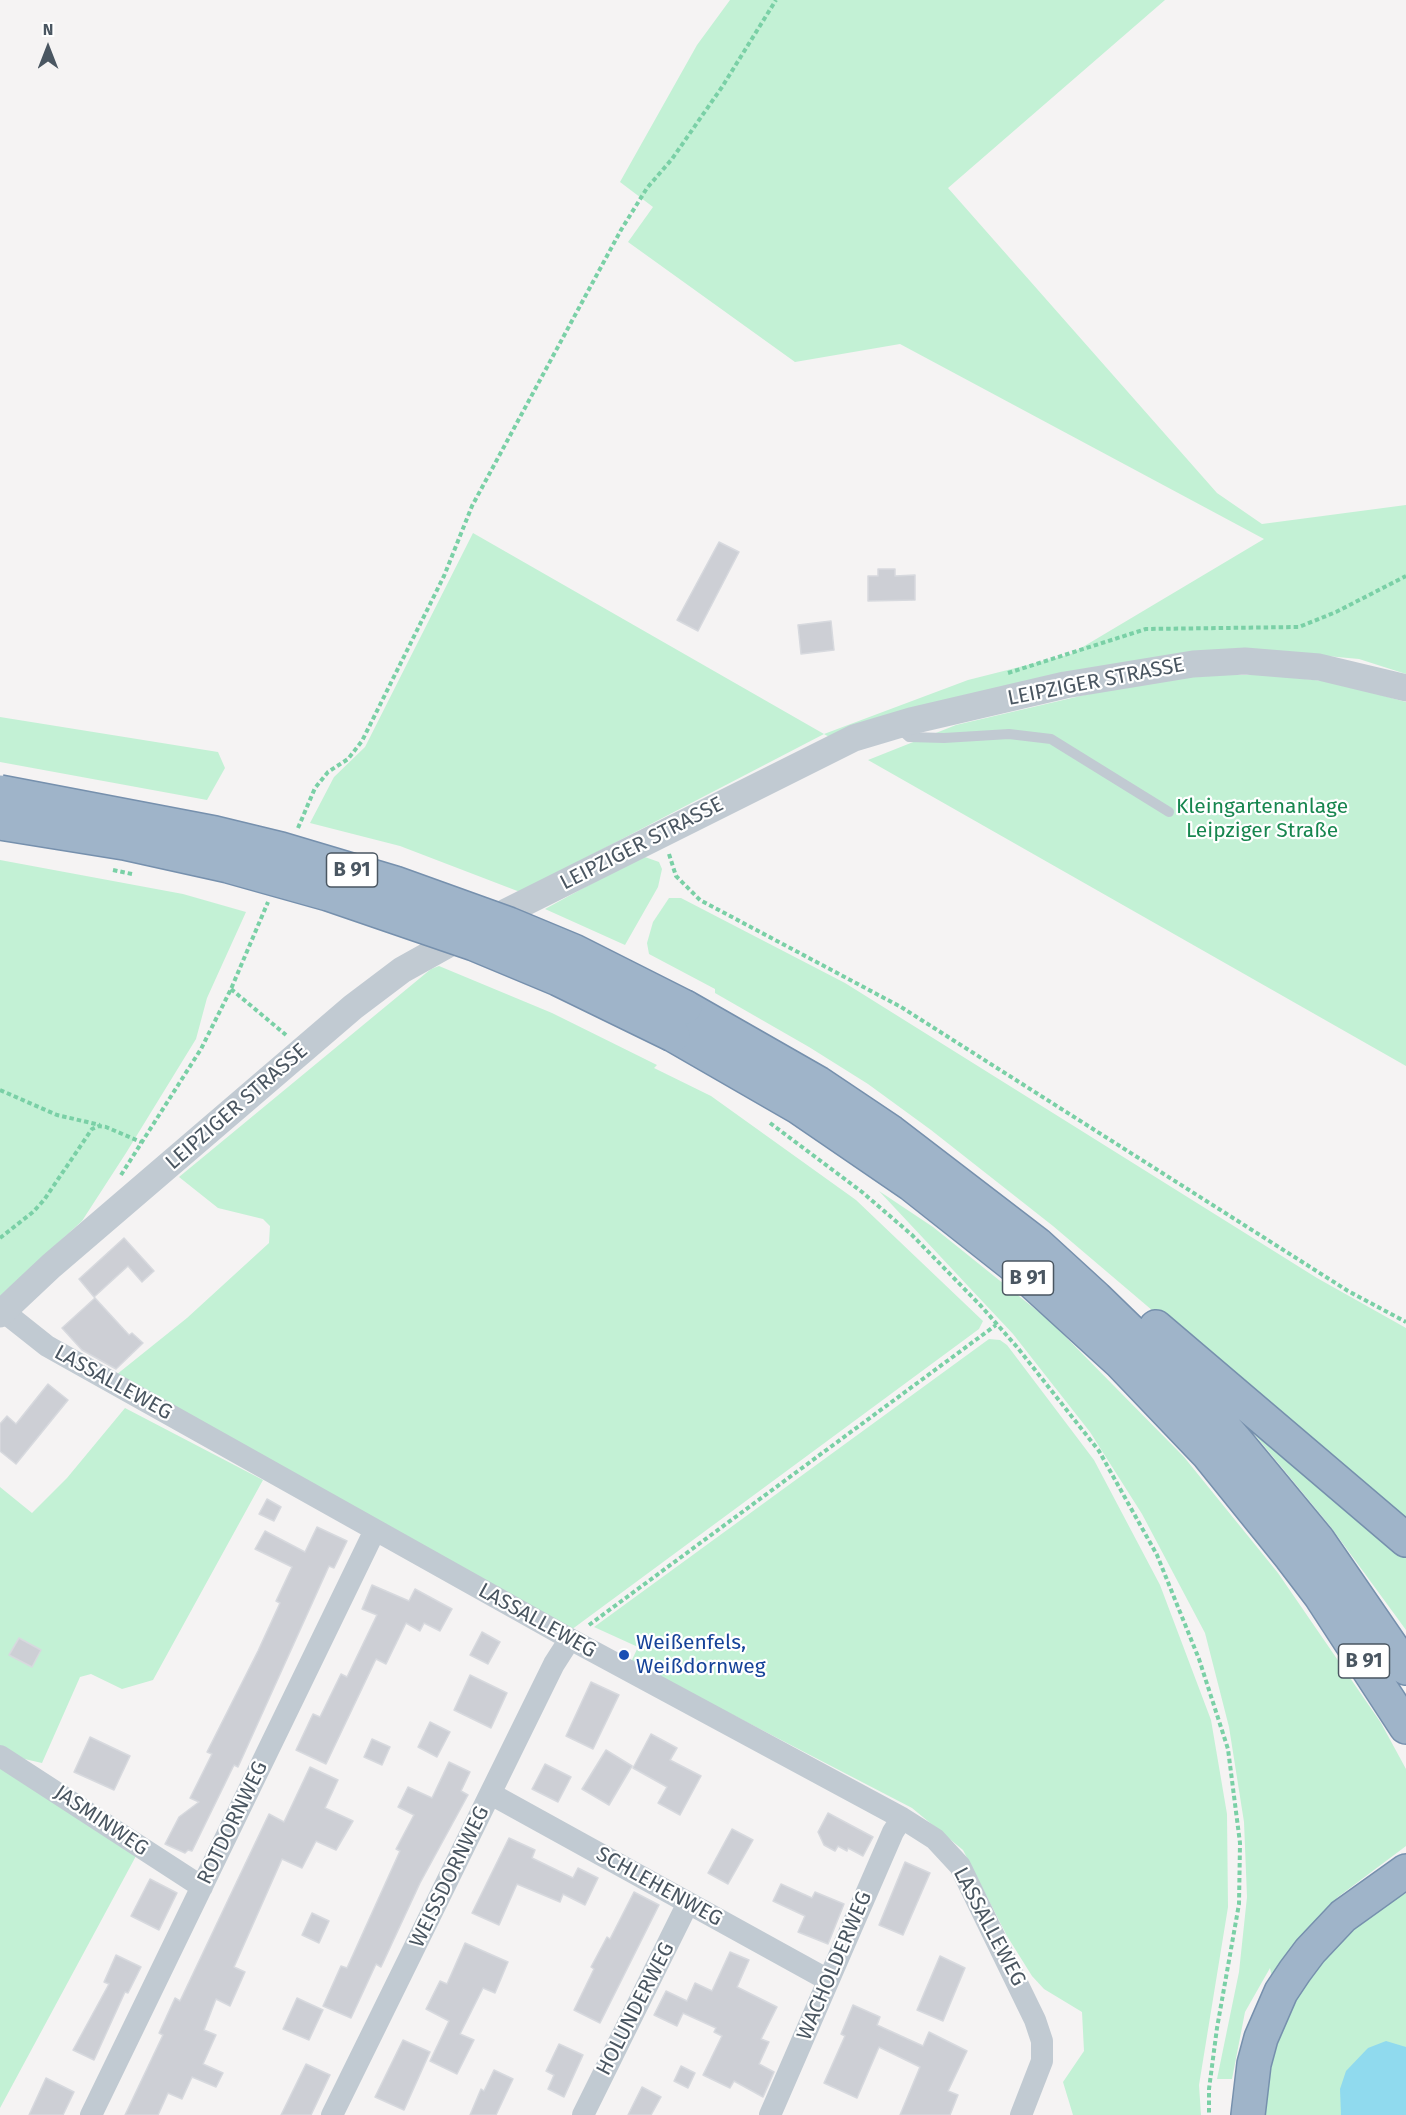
<!DOCTYPE html>
<meta charset="utf-8">
<style>
body{margin:0}
#map{position:relative;width:1406px;height:2115px;overflow:hidden;background:#f5f3f3;font-family:"Fira Sans",sans-serif}
canvas{display:block}
.north{position:absolute;left:18px;top:18px;width:60px;height:60px;-webkit-text-stroke:4px #fff;paint-order:stroke;rotate:0deg;font-size:16px;font-weight:700;line-height:24px;text-align:center;color:#4a5661}
.north::after{content:'';display:block;margin:auto;width:21px;height:27px;background:#4a5661;clip-path:polygon(50% 0,100% 100%,50% 72%,0 100%)}
</style>
<div id="map">
<canvas width="1406" height="2115"></canvas>
<div class="north">N</div>
</div>
<script>
const context = document.querySelector('canvas').getContext('2d');
context.lineJoin = 'round';
function fill(path, color) { context.fillStyle = color; context.fill(path, 'evenodd'); }
const toPath = rows => new Path2D(rows.map(r => 'M' + r).join(''));
function strokePath(path, color, width, dash) { context.strokeStyle = color; context.lineWidth = width; context.lineCap = dash ? 'butt' : 'round'; context.setLineDash(dash || []); context.stroke(path); }
function label(font, color, halo, rows, align = 'center') {
  context.font = font + ' "Fira Sans",sans-serif'; context.lineWidth = 4.5; context.setLineDash([]); context.textBaseline = 'middle'; context.strokeStyle = halo; context.fillStyle = color; for (const [text, x, y, turn = 0] of rows) {
    context.save(); context.translate(x, y); context.rotate((+turn || 0) * Math.PI / 180); context.textAlign = isNaN(turn) ? turn : align; if (halo) context.strokeText(text, 0, 0); context.fillText(text, 0, 0); context.restore();
  }
}
fill(toPath([
 [730,0,1165,0,948,188,1217,493,1262,524,1406,505,1406,674,1359,659,1262,650,831,738,824,734,520,892,400,846,310,823,334,777,365,747,473,533,824,734,968,680,1071,654,1264,539,900,344,795,362,628,242,653,207,620,182,697,45],
 [1197,675,1266,675,1334,682,1406,702,1406,1066,868,760,956,725,1119,687],
 [0,717,218,752,225,768,207,800,0,762],
 [642,856,659,862,662,869,658,887,625,945,545,909],
 [0,860,183,894,246,912,207,998,196,1039,126,1153,82,1221,0,1296],
 [669,898,681,898,845,983,1317,1278,1406,1328,1406,1526,1053,1226,931,1130,868,1084,809,1047,715,993,715,989,649,954,647,943,653,922],
 [439,966,552,1013,657,1065,654,1068,711,1096,856,1200,983,1321,979,1329,571,1630,116,1375,187,1318,269,1243,270,1226,263,1219,218,1208,179,1177,431,969],
 [879,1191,933,1227,1050,1321,1184,1457,1278,1573,1381,1723,1406,1769,1406,1846,1338,1897,1272,1978,1270,1968,1245,2012,1232,2079,1217,2079,1239,1972,1247,1897,1244,1822,1229,1727,1205,1633,1142,1514,1090,1432,1013,1334],
 [989,1339,1000,1340,1007,1345,1094,1460,1160,1585,1211,1720,1227,1814,1228,1907,1199,2085,1201,2115,1073,2115,1063,2082,1084,2051,1082,2012,1044,1989,1032,1976,1007,1936,963,1850,912,1808,631,1662,638,1647,594,1627],
 [125,1408,263,1480,153,1680,122,1689,91,1674,80,1677,42,1763,7,1755,0,1750,0,1487,32,1513,67,1478],
 [1241,1418,1406,1555,1406,1630,1330,1526],
 [0,1765,136,1856,0,2108],
 [1406,1893,1406,2115,1262,2115,1275,2032,1297,1992,1337,1941,1363,1920]
]), '#c3f1d5');
fill(toPath([
 [1386,2041,1406,2047,1406,2115,1341,2115,1340,2089,1346,2071,1368,2048]
]), '#90daee');
const building = toPath([
 [719,542,739,552,698,631,677,620,719,542],
 [878,569,895,569,895,576,915,575,915,600,868,601,868,576,878,576,878,569],
 [831,621,834,650,801,654,798,625,831,621],
 [124,1238,154,1271,142,1282,128,1266,94,1297,79,1279,124,1238],
 [95,1298,129,1335,132,1333,143,1343,116,1369,82,1350,62,1328,95,1298],
 [48,1384,68,1400,16,1464,0,1451,0,1424,7,1416,16,1424,48,1384],
 [267,1499,281,1507,274,1521,259,1514,267,1499],
 [317,1527,347,1541,334,1568,329,1566,238,1767,234,1765,192,1851,188,1850,185,1853,165,1844,179,1817,199,1802,190,1798,212,1754,207,1752,258,1651,280,1603,276,1601,292,1567,255,1549,265,1531,305,1552,317,1527],
 [372,1585,409,1601,415,1589,452,1609,440,1631,424,1623,420,1631,406,1623,386,1664,376,1659,326,1764,296,1750,313,1714,320,1717,341,1674,347,1677,377,1615,362,1609,372,1585],
 [482,1632,500,1642,488,1664,470,1655,482,1632],
 [19,1638,41,1650,32,1667,9,1655,19,1638],
 [470,1675,507,1693,491,1728,454,1710,470,1675],
 [591,1682,619,1695,593,1749,566,1736,591,1682],
 [430,1722,450,1732,437,1757,418,1747,430,1722],
 [651,1734,677,1748,670,1760,701,1776,680,1815,658,1803,667,1787,633,1768,651,1734],
 [90,1737,130,1756,114,1790,74,1772,90,1737],
 [372,1739,390,1747,382,1765,364,1757,372,1739],
 [606,1750,632,1766,609,1805,582,1789,606,1750],
 [449,1762,470,1772,461,1791,468,1795,420,1883,381,1967,376,1964,351,2018,323,2006,341,1966,347,1968,400,1851,396,1849,414,1815,398,1807,408,1787,432,1798,449,1762],
 [545,1764,571,1777,558,1802,532,1789,545,1764],
 [310,1767,338,1780,325,1808,353,1821,336,1850,316,1841,302,1868,282,1859,234,1967,245,1972,230,2006,216,1999,204,2030,216,2035,203,2064,223,2073,216,2087,192,2077,182,2099,168,2093,158,2115,125,2115,163,2035,159,2033,175,1998,180,2001,269,1814,284,1822,310,1767],
 [828,1813,873,1837,863,1856,848,1848,847,1851,838,1846,835,1851,824,1845,818,1832,828,1813],
 [732,1829,753,1840,728,1884,708,1873,732,1829],
 [509,1838,535,1850,532,1858,573,1878,578,1868,598,1878,585,1905,563,1894,560,1902,517,1884,499,1925,472,1913,509,1838],
 [905,1862,930,1873,903,1935,879,1925,905,1862],
 [150,1879,177,1893,159,1930,131,1916,150,1879],
 [781,1884,812,1898,815,1892,844,1904,828,1944,798,1932,805,1916,773,1901,781,1884],
 [634,1892,659,1905,600,2023,574,2010,594,1969,591,1967,607,1937,610,1939,634,1892],
 [312,1913,329,1921,319,1943,302,1935,312,1913],
 [465,1943,508,1962,495,1993,483,1988,460,2034,474,2040,457,2074,430,2061,449,2021,426,2009,440,1981,447,1984,465,1943],
 [730,1952,749,1960,737,1987,777,2007,761,2039,769,2042,759,2064,774,2072,763,2097,734,2081,730,2088,703,2075,722,2036,714,2032,716,2028,683,2013,677,2026,654,2015,666,1991,687,2001,695,1983,712,1991,730,1952],
 [116,1955,141,1967,128,1993,125,1992,94,2060,73,2050,109,1984,104,1982,116,1955],
 [940,1956,965,1968,943,2021,917,2010,940,1956],
 [297,1998,323,2010,309,2040,283,2029,297,1998],
 [853,2005,880,2017,877,2025,923,2046,929,2032,967,2051,948,2091,958,2095,950,2115,900,2115,920,2067,879,2047,857,2098,824,2083,845,2036,841,2034,853,2005],
 [403,2040,430,2052,404,2110,375,2097,403,2040],
 [559,2044,583,2055,564,2097,548,2089,554,2075,546,2071,559,2044],
 [306,2064,330,2075,311,2115,281,2115,306,2064],
 [681,2066,695,2073,688,2088,674,2081,681,2066],
 [494,2070,513,2079,496,2115,470,2115,481,2089,484,2091,494,2070],
 [46,2078,74,2092,63,2115,29,2115,46,2078],
 [642,2087,661,2097,651,2115,628,2115,642,2087]
]);
fill(building, '#cdcfd5');
strokePath(building, '#d7d9de', 1.5);
const trunk = toPath([
 [685,1007,818,1083,891,1132,1037,1244,1096,1298,1196,1395,1236,1441,1318,1540,1406,1668],
 [673,1035,798,1107,912,1185,1017,1268,1121,1363,1207,1453,1291,1557,1320,1595,1406,1727],
 [1156,1327,1406,1540],
 [1248,2115,1254,2064,1261,2038,1281,1992,1295,1971,1310,1951,1343,1916,1406,1871]
]);
strokePath(trunk, '#7690ad', 36);
strokePath(toPath([
 [1008,673,1146,629,1299,627,1336,612,1406,576],
 [298,828,315,788,328,772,348,759,362,741,444,576,472,506,621,230,647,188,672,159,722,87,776,0],
 [669,854,676,876,700,900,901,1007,1348,1291,1406,1322],
 [231,989,286,1035],
 [0,1090,57,1115,100,1125],
 [770,1123,862,1192,912,1235,981,1306,1017,1347,1099,1451,1157,1555,1199,1659,1228,1749,1240,1843,1239,1904,1217,2028,1209,2089,1209,2115],
 [121,1175,201,1049,231,989,268,902],
 [0,1238,33,1212,44,1200,92,1129,99,1126,106,1127,141,1142],
 [589,1625,996,1325]
]), '#7ad0a6', 4, [4.5, 3]);
strokePath(toPath([
 [898,727,909,737,944,738,1009,734,1051,739,1169,812]
]), '#c1cad2', 10);
strokePath(toPath([
 [3,1311,47,1346,570,1639,902,1818,935,1839,960,1866,1035,2020,1042,2041,1042,2061,1021,2115],
 [0,1756,202,1887],
 [491,1794,828,1980],
 [91,2115,375,1530],
 [332,2115,554,1664,570,1639],
 [583,2115,688,1903],
 [770,2115,893,1832,902,1818]
]), '#c1cad2', 22);
strokePath(toPath([
 [0,1314,51,1266,353,1007,402,970,506,912,854,738,911,721,1065,685,1193,664,1245,661,1319,667,1406,688]
]), '#c1cad2', 27);
strokePath(trunk, '#9fb4c9', 33);
const trunkBridge = toPath([
 [0,792,215,833,281,849,395,883,509,924,574,951,685,1007],
 [0,823,124,843,228,866,328,894,474,944,558,979,673,1035]
]);
strokePath(trunkBridge, '#7690ad', 36, []);
strokePath(toPath([
 [113,870,132,874]
]), '#7ad0a6', 4, [4.5, 3]);
strokePath(trunkBridge, '#9fb4c9', 33);
for (const [x, y, r, color] of [
 [624,1655,6,"#1a4fb4"]
]) { const dot = new Path2D(); dot.arc(x, y, r, 0, 2 * Math.PI); context.fillStyle = color; context.fill(dot); strokePath(dot, '#fff', 2); }
for (const [x, y, w] of [
 [352,870,51],
 [1028,1278,51],
 [1364,1661,51]
]) { const box = new Path2D(); box.roundRect(x - w / 2, y - 17, w, 34, 4.5); context.fillStyle = '#fff'; context.fill(box); strokePath(box, '#4a5661', 1.5); }
label('bold 20px', '#4a5661', null, [
 ["B 91",352,870],
 ["B 91",1028,1278],
 ["B 91",1364,1661]
]);
label('21px', '#4a5661', '#fff', [
 ["LEIPZIGER STRASSE",1096,682,-11],
 ["LEIPZIGER STRASSE",642,844,-27],
 ["LEIPZIGER STRASSE",237,1107,-41],
 ["LASSALLEWEG",113,1383,29],
 ["LASSALLEWEG",537,1621,29],
 ["JASMINWEG",101,1821,34],
 ["ROTDORNWEG",233,1823,-64],
 ["WEISSDORNWEG",450,1877,-64],
 ["SCHLEHENWEG",659,1887,29],
 ["LASSALLEWEG",989,1927,62],
 ["WACHOLDERWEG",835,1966,-67],
 ["HOLUNDERWEG",636,2009,-63]
]);
label('21px', '#17864f', '#fff', [
 ["Kleingartenanlage",1262,807],
 ["Leipziger Straße",1262,831]
]);
label('21px', '#164399', '#fff', [
 ["Weißenfels,",636,1643],
 ["Weißdornweg",636,1667]
], 'left');
</script>
